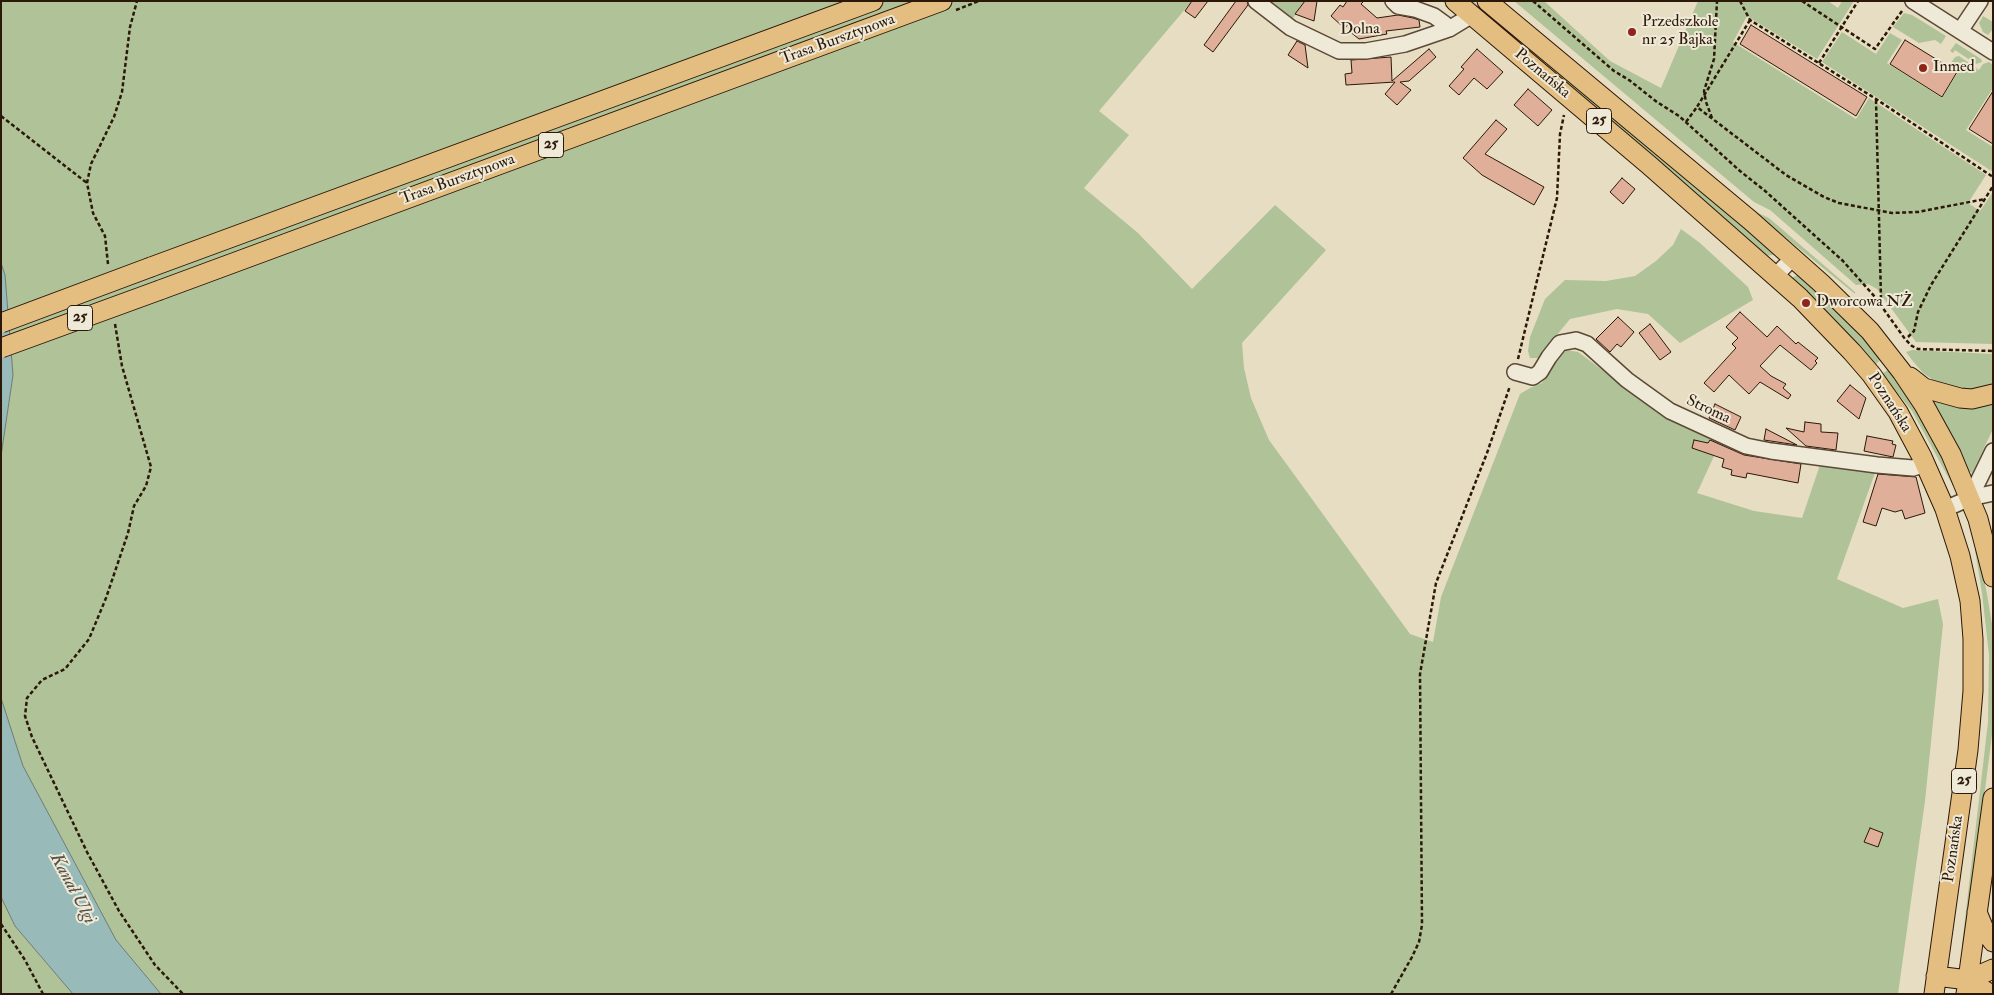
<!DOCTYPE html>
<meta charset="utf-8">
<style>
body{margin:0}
#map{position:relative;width:1994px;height:995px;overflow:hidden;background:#e7ddc2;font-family:"IM FELL Double Pica",serif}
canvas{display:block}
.frame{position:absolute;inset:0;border:2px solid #2c1808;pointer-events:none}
</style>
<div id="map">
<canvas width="1994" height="995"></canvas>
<div class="frame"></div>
</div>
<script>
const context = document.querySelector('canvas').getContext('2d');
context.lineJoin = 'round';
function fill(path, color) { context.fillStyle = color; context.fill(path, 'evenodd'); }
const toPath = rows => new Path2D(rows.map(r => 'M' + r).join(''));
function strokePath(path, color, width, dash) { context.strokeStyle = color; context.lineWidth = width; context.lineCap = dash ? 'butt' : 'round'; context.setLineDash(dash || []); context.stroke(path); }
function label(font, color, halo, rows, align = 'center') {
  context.font = font + ' "IM FELL Double Pica",serif'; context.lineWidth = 4; context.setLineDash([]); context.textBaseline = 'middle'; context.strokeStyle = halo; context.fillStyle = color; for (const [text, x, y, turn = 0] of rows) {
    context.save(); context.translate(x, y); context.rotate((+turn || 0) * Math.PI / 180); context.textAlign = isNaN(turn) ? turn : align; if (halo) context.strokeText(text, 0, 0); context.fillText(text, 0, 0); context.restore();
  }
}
fill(toPath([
 [1,1,1192,1,1099,111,1129,135,1084,188,1138,233,1192,289,1275,205,1326,250,1242,343,1244,368,1251,398,1269,440,1410,634,1433,642,1441,597,1520,394,1530,388,1542,383,1559,356,1566,350,1578,352,1646,402,1720,443,1697,493,1754,511,1802,518,1821,462,1876,470,1837,579,1903,608,1938,599,1943,624,1925,801,1898,994,161,994,116,940,23,766,1,698,1,456,13,375,5,275,1,263],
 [1264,1,1305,1,1291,21],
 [1468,1,1473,1,1773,250,1773,255,1765,256,1628,135],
 [1514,1,1544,1,1610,61,1661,88,1698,1,1828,1,1838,8,1842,1,1854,1,1817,59,1747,16,1733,42,1856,119,1869,98,1986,175,1968,203,1980,211,1993,192,1993,344,1916,342,1877,289,1868,284,1856,285,1770,210,1754,202],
 [1904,13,1912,15,1946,36,1941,44,1935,40,1919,43,1893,27],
 [1983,16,1993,22,1993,29,1988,35,1983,32,1979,23],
 [1842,32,1876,54,1890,33,1902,40,1887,63,1942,98,1958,72,1949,66,1955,57,1959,56,1979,70,1983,64,1989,62,1993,65,1993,88,1966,130,1993,147,1993,172,1822,62],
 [1956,43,1981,59,1982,62,1976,64,1955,50,1953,53,1950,51],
 [1752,210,1769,218,1855,292,1855,294],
 [1681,229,1700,243,1748,287,1753,300,1680,343,1648,314,1617,309,1570,319,1538,358,1530,358,1528,351,1530,337,1545,299,1565,280,1606,281,1635,276,1656,261,1673,245],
 [1800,274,1835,306,1882,358,1875,365,1832,317,1791,278],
 [1912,350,1993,354,1993,386,1981,389,1963,390,1939,384,1923,373,1912,360,1906,352],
 [1890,368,1931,435,1955,484,1953,486,1912,411,1882,374],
 [1931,398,1974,407,1993,403,1993,429,1972,473,1969,471],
 [1975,534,1987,594,1992,624,1993,727,1965,946,1962,945,1988,722,1989,655,1982,593,1975,550],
 [1,897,15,926,73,994,1,994]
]), '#afc298');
const water = toPath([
 [1,263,5,275,13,375,1,456,1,263],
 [1,698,23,766,116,940,161,994,73,994,15,926,1,897,1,698]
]);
fill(water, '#98bbba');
strokePath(water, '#6d7a73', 1);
const building = toPath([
 [1192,1,1208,1,1195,18,1185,11,1192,1],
 [1236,1,1247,1,1248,5,1213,52,1204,45,1236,1],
 [1305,1,1317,1,1314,21,1295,14,1305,1],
 [1347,1,1364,1,1361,4,1377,18,1398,15,1413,18,1419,20,1420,27,1386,31,1387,34,1359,39,1349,31,1349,23,1343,31,1342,26,1331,16,1340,5,1343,7,1347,1],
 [1751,25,1867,97,1856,116,1740,44,1751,25],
 [1905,40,1957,72,1942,97,1890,64,1905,40],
 [1297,41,1305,45,1308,68,1288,55,1297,41],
 [1429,49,1436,57,1409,81,1400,82,1411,90,1397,105,1385,94,1395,82,1346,85,1345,74,1352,73,1351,60,1391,57,1392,81,1429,49],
 [1477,49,1503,72,1487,89,1474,78,1459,95,1449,86,1464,69,1461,67,1477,49],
 [1528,89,1552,110,1538,126,1514,105,1528,89],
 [1993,91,1993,144,1969,129,1993,91],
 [1496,120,1507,129,1485,154,1544,187,1534,205,1482,175,1463,158,1496,120],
 [1622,178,1635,189,1623,204,1610,192,1622,178],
 [1740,312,1767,337,1777,326,1796,344,1798,342,1818,358,1815,361,1817,363,1811,370,1780,345,1760,366,1771,376,1786,384,1783,388,1791,395,1788,399,1760,382,1749,394,1729,375,1714,392,1704,383,1736,348,1732,344,1738,338,1726,327,1740,312],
 [1618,317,1634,332,1621,347,1617,344,1610,352,1596,339,1618,317],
 [1650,324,1671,352,1660,360,1639,333,1650,324],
 [1850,385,1866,398,1859,419,1837,401,1850,385],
 [1715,404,1741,417,1735,430,1709,418,1715,404],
 [1805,422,1821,424,1821,432,1838,433,1836,450,1806,446,1786,428,1804,432,1805,422],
 [1766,429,1797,445,1764,440,1766,429],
 [1867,436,1893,441,1892,444,1896,445,1893,457,1864,451,1867,436],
 [1694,440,1708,443,1710,440,1744,455,1801,464,1798,483,1747,473,1746,478,1731,475,1732,470,1722,467,1724,459,1692,448,1694,440],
 [1878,474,1916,477,1925,513,1905,519,1902,510,1895,512,1882,508,1876,526,1863,522,1878,474],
 [1870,828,1883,833,1878,847,1864,842,1870,828]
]);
fill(building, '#dfaf99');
strokePath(building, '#2c1808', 1);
const minor = toPath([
 [1256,1,1291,28,1339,51,1366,51,1405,44,1449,29,1472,15],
 [1393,1,1398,6,1415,9,1434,16,1445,24,1449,29],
 [1913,1,1993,52],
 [1960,31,1980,1],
 [1775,276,1793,258],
 [1515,372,1533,377,1540,372,1549,357,1560,343,1576,340,1587,344,1627,380,1670,411,1746,446,1771,451,1877,465,1913,468,1926,464],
 [1970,498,1993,451],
 [1945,509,1970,498,1993,493]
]);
const major = toPath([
 [1455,1,1649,165,1800,298,1852,352,1871,374,1898,412,1922,457,1945,509,1960,556,1970,601,1973,639,1973,691,1968,750,1934,994],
 [1487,1,1750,220,1821,283,1870,331,1902,372,1924,405,1951,454,1978,519,1993,577],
 [151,267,873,1],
 [160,290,942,1],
 [1910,377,1924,388,1960,398,1972,399,1993,394],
 [1977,912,1984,929,1993,942],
 [1936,976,1968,980,1990,994],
 [1968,980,1993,969],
 [1966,994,1993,798]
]);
strokePath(minor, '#5b4936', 18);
strokePath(major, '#2c1808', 21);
strokePath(toPath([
 [1533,1,1614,71,1629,80,1657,102,1679,116,1740,171,1764,190,1843,261,1875,297,1905,339,1912,346,1918,349,1993,351],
 [1740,1,1750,20,1876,99,1993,177],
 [1802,1,1875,49,1902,11],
 [956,10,979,1],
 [1750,20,1697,107,1786,175,1824,197,1839,203,1892,213,1918,212,1985,199],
 [1819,63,1858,1],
 [1876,100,1881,298],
 [1,116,87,183],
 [1712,118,1706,102,1704,91,1714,59,1717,1],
 [1686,122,1697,107],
 [108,264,105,236,93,213,87,183,91,164,114,117,122,92,130,27,137,1],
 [115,324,122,366,151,467,146,486,134,506,128,533,106,598,89,639,65,669,42,680,27,698,25,716,32,737,87,852,119,911,155,965,183,994],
 [1908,337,1914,331,1918,312,1931,285,1993,186],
 [1518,359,1557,198,1560,134,1564,115],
 [1,924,25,960,43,994],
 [1391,994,1412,957,1419,942,1422,925,1420,674,1436,583,1487,453,1510,386]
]), '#2c1808', 2.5, [4, 2.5]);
strokePath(minor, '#efe9d7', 15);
strokePath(major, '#e4be81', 19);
const majorBridge = toPath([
 [1,323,151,267],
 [1,348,160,290]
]);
strokePath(majorBridge, '#2c1808', 21, []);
strokePath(majorBridge, '#e4be81', 19);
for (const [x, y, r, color] of [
 [1632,32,5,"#8f2418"],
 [1923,68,5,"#8f2418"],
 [1806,303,5,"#8f2418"]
]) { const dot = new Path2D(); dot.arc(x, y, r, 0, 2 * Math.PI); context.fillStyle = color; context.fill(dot); strokePath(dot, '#efe9d7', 2); }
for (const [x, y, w] of [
 [1599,121,25],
 [551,145,25],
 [80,318,25],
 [1964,781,25]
]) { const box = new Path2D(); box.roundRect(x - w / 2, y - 12.5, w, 25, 4); context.fillStyle = '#efe9d7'; context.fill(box); strokePath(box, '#2c1808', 1); }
label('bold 15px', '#2c1808', null, [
 ["25",1599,121],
 ["25",551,145],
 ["25",80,318],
 ["25",1964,781]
]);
label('16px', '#2c1808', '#efe9d7', [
 ["Przedszkole",1642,23],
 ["nr 25 Bajka",1642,41],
 ["Inmed",1933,68],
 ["Dworcowa NŻ",1816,303]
], 'left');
label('16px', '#2c1808', '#efe9d7', [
 ["Dolna",1360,30,-1],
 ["Trasa Bursztynowa",838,40,-20],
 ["Poznańska",1542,74,40],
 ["Trasa Bursztynowa",458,180,-20],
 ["Poznańska",1889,403,57],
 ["Stroma",1708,410,25],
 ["Poznańska",1954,849,-82]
]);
label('italic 18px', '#525146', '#efe9d7', [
 ["Kanał Ulgi",72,889,62]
]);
</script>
